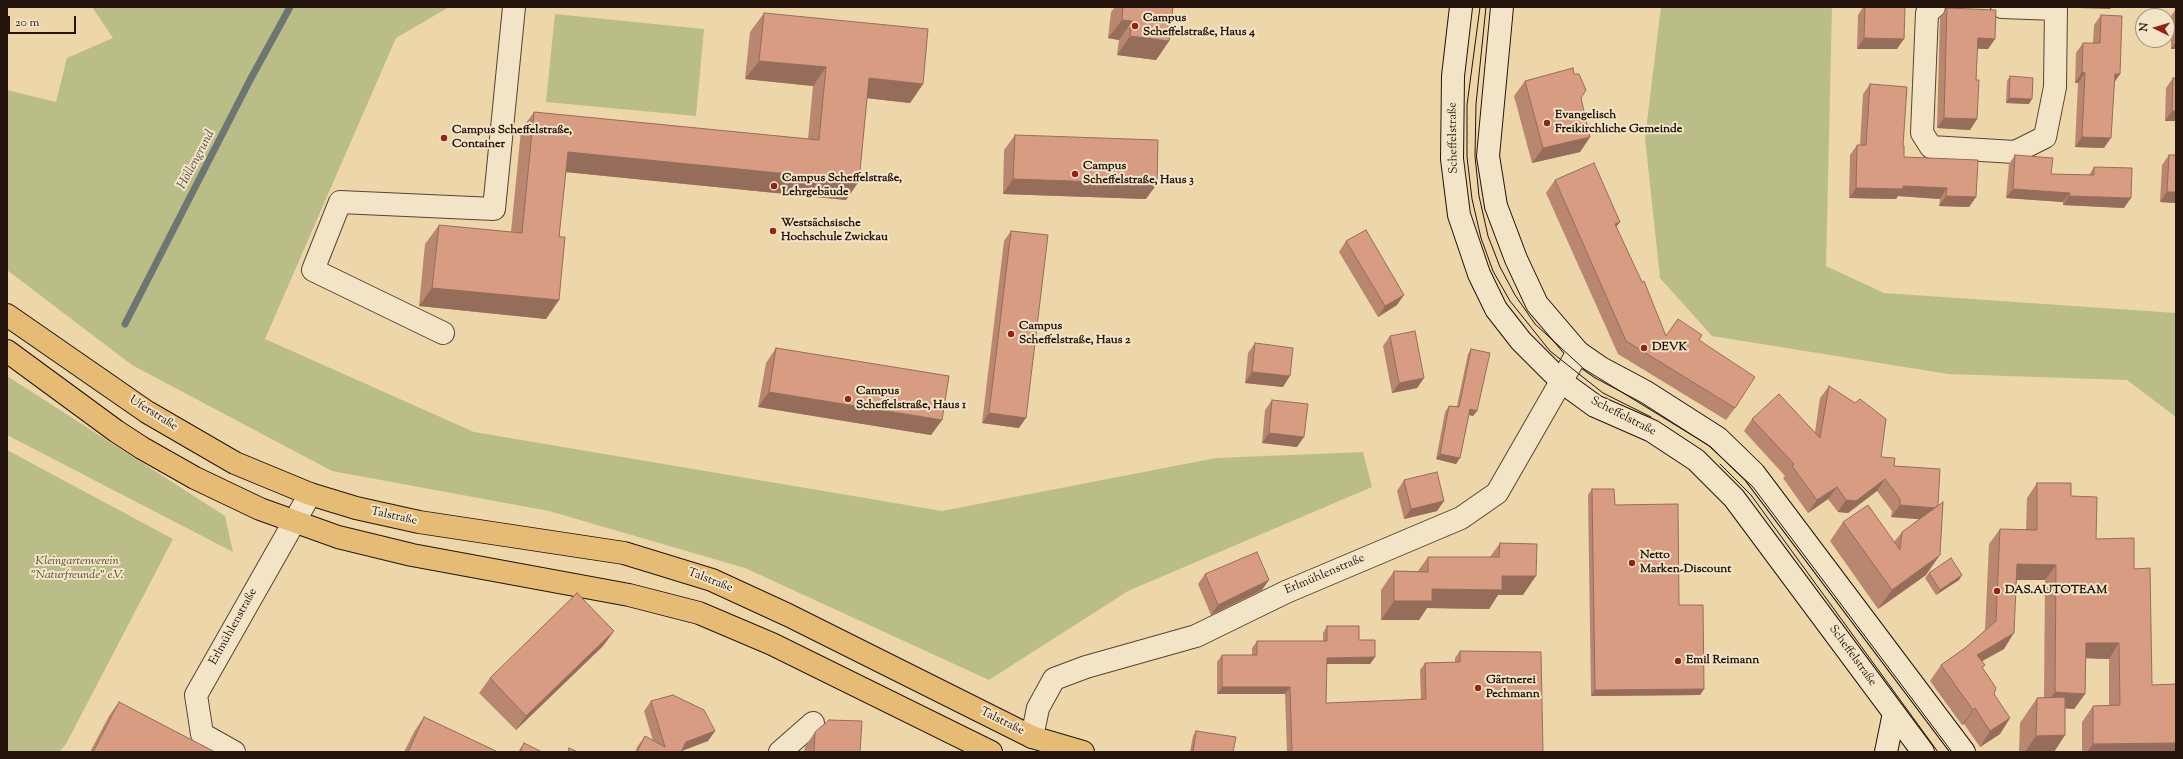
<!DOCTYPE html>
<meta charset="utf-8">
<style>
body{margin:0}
#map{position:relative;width:2183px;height:759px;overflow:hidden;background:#edd6aa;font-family:"Sorts Mill Goudy",serif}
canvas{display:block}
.frame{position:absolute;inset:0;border:8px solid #24140b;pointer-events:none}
.north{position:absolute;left:2135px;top:8px;width:40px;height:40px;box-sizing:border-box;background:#f3e4c8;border:1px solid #a0917c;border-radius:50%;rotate:275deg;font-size:11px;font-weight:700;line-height:16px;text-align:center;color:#24140b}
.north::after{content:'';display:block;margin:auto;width:14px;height:18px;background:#8f2418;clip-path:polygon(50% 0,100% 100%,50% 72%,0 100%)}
.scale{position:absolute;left:8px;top:16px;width:68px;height:18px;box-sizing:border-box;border:2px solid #24140b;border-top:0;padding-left:5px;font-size:12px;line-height:14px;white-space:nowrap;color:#24140b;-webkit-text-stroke:3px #f3e4c8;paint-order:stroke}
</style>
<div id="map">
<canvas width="2183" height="759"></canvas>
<div class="frame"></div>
<div class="north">N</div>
<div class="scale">20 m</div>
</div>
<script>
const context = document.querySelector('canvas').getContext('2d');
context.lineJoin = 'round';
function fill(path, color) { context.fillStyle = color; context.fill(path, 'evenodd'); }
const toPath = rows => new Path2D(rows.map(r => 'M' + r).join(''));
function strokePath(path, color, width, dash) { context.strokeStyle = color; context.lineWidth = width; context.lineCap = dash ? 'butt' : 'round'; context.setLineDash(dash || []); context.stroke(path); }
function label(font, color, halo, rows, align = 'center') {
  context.font = font + ' "Sorts Mill Goudy",serif'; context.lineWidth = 4; context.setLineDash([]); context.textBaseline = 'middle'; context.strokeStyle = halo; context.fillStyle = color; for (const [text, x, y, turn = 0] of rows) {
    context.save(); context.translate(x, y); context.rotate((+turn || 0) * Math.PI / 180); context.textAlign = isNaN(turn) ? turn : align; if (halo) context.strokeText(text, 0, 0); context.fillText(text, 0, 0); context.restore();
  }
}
fill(toPath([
 [92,7,449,7,396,38,265,339,474,432,942,511,1216,458,1363,452,1372,487,1128,591,989,680,745,568,549,511,332,471,132,365,7,270,7,90,56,102,67,58,113,38],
 [1661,7,1832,7,1826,266,1884,293,2176,313,2176,417,2127,380,1948,374,1712,336,1660,278,1645,138],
 [555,14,704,29,696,116,546,102],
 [7,376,225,516,233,552,7,435],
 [7,450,173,539,66,744,59,752,7,752]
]), '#babd87');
strokePath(toPath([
 [125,324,250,80,290,7]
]), '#6d7670', 7);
const street = toPath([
 [1934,7,1927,13,1922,133,1931,147,2015,152,2045,137,2055,87,2056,7],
 [2002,7,2056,9],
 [443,333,313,270,340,202,494,209,514,7],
 [1032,737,1038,708,1054,679,1086,667,1196,636,1286,592,1461,518,1497,493,1578,352],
 [234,752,202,734,196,695,310,494],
 [780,752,813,723]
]);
const secondary = toPath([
 [1461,7,1453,76,1452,159,1459,215,1479,274,1496,309,1521,341,1562,382,1595,406,1652,431,1696,460,1734,498,1923,752],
 [1502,7,1488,156,1496,206,1516,259,1537,304,1578,352,1601,368,1646,392,1718,438,1754,473,1964,752],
 [1886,752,1894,713]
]);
const primary = toPath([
 [7,315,147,412,235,463,310,494,356,508,419,522,624,553,712,580,788,615,1032,737,1083,752],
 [7,351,116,431,142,448,195,478,260,509,338,537,412,555,629,595,699,613,772,644,991,752]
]);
strokePath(street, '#564433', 24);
strokePath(secondary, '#24140b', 24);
strokePath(primary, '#24140b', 24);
strokePath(street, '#f3e4c8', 22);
strokePath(secondary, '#f3e4c8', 22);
strokePath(primary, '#e6bb75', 22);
strokePath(toPath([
 [1480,7,1467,105,1467,157,1472,199,1481,238,1493,271,1510,301,1550,351,1603,393,1651,417],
 [1486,7,1476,104,1475,156,1479,196,1488,236,1500,267,1515,295,1535,324,1584,369,1708,445,1753,487,1952,752],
 [1720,464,1751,495,1938,752]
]), '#24140b', 1);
fill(toPath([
 [1115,7,1173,7,1169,41,1156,60,1117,55,1119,40,1108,38,1111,12],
 [1863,7,1905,7,1897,49,1857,49,1858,15],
 [1947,8,1995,39,1988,49,1977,49,1976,80,1977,119,1970,130,1937,128,1940,18],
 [2176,9,2176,49,2171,49,2171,16],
 [764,13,923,84,910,103,867,98,859,181,846,200,566,172,559,237,559,300,546,319,419,306,425,244,439,225,511,232,521,130,534,112,808,139,813,86,745,79,750,32],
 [2101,15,2120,74,2115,81,2104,148,2075,147,2078,83,2075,83,2076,53,2083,43,2093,43,2094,25],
 [1574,74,1581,98,1590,137,1580,152,1532,163,1514,96,1525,81],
 [2010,76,2029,104,2006,103,2007,81],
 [2173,78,2176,78,2176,121,2165,121,2166,88],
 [1870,84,1903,146,1904,157,1976,197,1969,207,1939,206,1940,199,1898,196,1896,199,1849,198,1850,155,1857,145,1860,145,1863,94],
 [1015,135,1146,199,1003,194,1004,150],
 [2015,155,2051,174,2089,175,2094,167,2124,208,2063,205,2063,202,2006,198,2009,164],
 [2169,155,2176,203,2160,202,2162,165],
 [1555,180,1616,227,1666,336,1678,319,1699,340,1735,408,1726,420,1618,354,1546,193],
 [1011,231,1019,428,982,423,1004,241],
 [1346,241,1397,305,1378,317,1339,252],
 [1390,336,1424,378,1417,388,1392,393,1383,346],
 [1255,343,1283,387,1245,383,1248,353],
 [776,348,942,420,931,435,758,407,766,363],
 [1471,349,1477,411,1473,416,1469,415,1460,458,1456,464,1436,459,1445,412,1449,406,1457,406,1468,354],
 [1829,386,1881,457,1894,466,1940,469,1926,575,1878,609,1830,541,1843,522,1894,542,1902,532,1919,519,1891,517,1892,511,1877,491,1848,513,1838,512,1828,499,1808,513,1783,478,1785,476,1744,431,1752,419,1815,432,1820,398],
 [1272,400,1297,447,1262,443,1265,410],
 [1404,480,1444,501,1437,511,1404,519,1397,491],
 [2037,483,2071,496,2096,539,2134,569,2152,685,2176,752,2082,752,2082,722,2093,706,2109,705,2109,659,2086,658,2085,694,2074,709,2065,708,2065,735,2054,752,2019,752,2020,723,2037,698,2044,697,2045,580,2017,580,2004,649,1982,661,1983,669,1994,694,2010,718,2000,734,1980,747,1964,724,1962,725,1930,681,1941,665,1965,648,1985,630,1989,544,2000,529,2026,530,2027,498],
 [1592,489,1615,505,1679,605,1704,689,1700,695,1591,696,1588,495],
 [1500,543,1523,595,1498,595,1489,609,1427,608,1419,620,1381,620,1381,590,1394,571,1418,571,1428,557,1490,557],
 [1929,573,1962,575,1959,580,1936,595,1925,578],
 [1205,574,1262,590,1211,615,1198,584],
 [1327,626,1359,640,1375,657,1370,664,1326,664,1326,703,1421,700,1420,670,1425,663,1455,662,1455,658,1460,651,1543,752,1287,752,1285,694,1217,694,1217,662,1222,655,1252,655,1252,648,1257,641,1323,641,1323,633],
 [614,631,603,646,516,730,479,693,490,678],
 [651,701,715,731,708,741,681,751,681,752,635,752,637,747,645,736,653,741,644,711],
 [119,702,215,752,90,752,109,716],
 [424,717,498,752,404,752,414,732],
 [1196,731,1233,752,1190,752,1193,736],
 [815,732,860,752,804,752,805,747],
 [524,743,542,752,518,752]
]), '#b98670');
fill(toPath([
 [2079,7,2112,7,2110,9,2078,8],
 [1122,20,1132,21,1119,40,1108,38],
 [1130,36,1169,41,1156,60,1117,55],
 [1864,38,1904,39,1897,49,1857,49],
 [1978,38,1995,39,1988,49,1971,48],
 [2176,42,2176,49,2171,49],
 [759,61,826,67,813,86,745,79],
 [2082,72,2085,73,2078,83,2075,83],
 [2115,74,2120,74,2113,84],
 [869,78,923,84,910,103,856,97],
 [2009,98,2032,99,2029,104,2006,103],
 [2172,111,2176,111,2176,121,2165,121],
 [1944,118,1977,119,1970,130,1937,128],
 [1590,137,1580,152,1532,163,1543,148],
 [2082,137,2111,138,2104,148,2075,147],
 [568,152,859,181,846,200,555,171],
 [1013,179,1157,184,1146,199,1003,194],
 [1903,186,1947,188,1940,199,1898,196,1896,199,1849,198,1856,188],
 [2013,189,2070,193,2063,202,2006,198],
 [2167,192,2176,192,2176,203,2160,202],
 [1946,196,1976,197,1969,207,1939,206],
 [2069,196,2131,198,2124,208,2063,205],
 [1620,222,1611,234,1615,224],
 [432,288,559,300,546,319,419,306],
 [1404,295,1397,305,1378,317,1385,306],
 [1252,372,1290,376,1283,387,1245,383],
 [1424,378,1417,388,1392,393,1399,383],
 [769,392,942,420,931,435,758,407],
 [1470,409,1477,411,1473,416,1466,414],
 [989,413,1026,418,1019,428,982,423],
 [1269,433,1304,437,1297,447,1262,443],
 [1440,454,1460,458,1456,464,1436,459],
 [1885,479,1877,491,1848,513,1838,512,1846,500],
 [1837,487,1828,499,1808,513,1817,500],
 [1444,501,1437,511,1404,519,1411,509],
 [1900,505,1938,508,1929,520,1891,517],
 [1940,555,1926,575,1878,609,1892,590],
 [2017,564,2056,565,2045,580,2007,580],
 [1962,575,1959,580,1936,595,1940,590],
 [1502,576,1536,576,1523,595,1498,595,1489,609,1427,608,1419,620,1381,620,1394,601,1432,589],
 [1269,580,1262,590,1211,615,1218,605],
 [614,631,603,646,516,730,526,716],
 [2014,633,2004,649,1966,670,1977,655],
 [2086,643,2119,643,2109,659,2075,658],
 [1375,657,1370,664,1322,664,1327,658],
 [1222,687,1290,687,1285,694,1217,694],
 [1704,689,1700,695,1591,696,1595,690],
 [2055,692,2085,694,2074,709,2044,707],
 [1975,708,1964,724,1962,725,1973,710],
 [2010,718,2000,734,1980,747,1990,731],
 [715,731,708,741,679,752,686,742],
 [2065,735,2054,752,2025,752,2036,736],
 [2176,743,2176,752,2087,752,2093,744]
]), '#966d5b');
const building = toPath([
 [1123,7,1173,7,1169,41,1130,36,1132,21,1122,20,1123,7],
 [1865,7,1905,7,1904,39,1864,38,1865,7],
 [1947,8,1996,10,1995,39,1978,38,1976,80,1979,80,1977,119,1944,118,1947,8],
 [764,13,928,29,923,84,869,78,859,181,568,152,559,237,565,237,559,300,432,288,439,225,522,233,534,112,819,140,826,67,759,61,764,13],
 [2101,15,2122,16,2120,74,2115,74,2111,138,2082,137,2085,73,2082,72,2083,43,2100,43,2101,15],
 [1573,68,1574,74,1579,74,1586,90,1581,98,1590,137,1543,148,1525,81,1573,68],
 [2010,76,2033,78,2032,99,2009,98,2010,76],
 [2173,78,2176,78,2176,111,2172,111,2173,78],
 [1870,84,1907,87,1903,146,1904,146,1904,157,1978,160,1976,197,1946,196,1947,188,1903,186,1903,189,1856,188,1857,145,1866,145,1870,84],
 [1015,135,1158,140,1157,184,1013,179,1015,135],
 [2015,155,2053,158,2051,174,2094,175,2094,167,2132,168,2131,198,2069,196,2070,193,2013,189,2015,155],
 [2169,155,2176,155,2176,192,2167,192,2169,155],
 [1594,163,1620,222,1615,224,1642,282,1644,281,1666,336,1678,319,1702,335,1699,340,1755,377,1735,408,1626,341,1555,180,1594,163],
 [1366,230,1404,295,1385,306,1346,241,1366,230],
 [1011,231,1048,235,1026,418,989,413,1011,231],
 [1415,331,1424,378,1399,383,1390,336,1415,331],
 [1255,343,1293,348,1290,376,1252,372,1255,343],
 [776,348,949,376,942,420,769,392,776,348],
 [1471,349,1490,353,1477,411,1470,409,1460,458,1440,454,1449,406,1459,407,1471,349],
 [1829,386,1855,403,1860,399,1886,419,1881,457,1895,458,1894,466,1940,469,1938,505,1935,508,1900,505,1900,499,1885,479,1856,501,1846,500,1837,487,1817,500,1792,466,1794,464,1752,419,1779,394,1820,438,1829,386],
 [1272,400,1308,404,1304,437,1269,433,1272,400],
 [1437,472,1444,501,1411,509,1404,480,1437,472],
 [2037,483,2071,483,2071,496,2097,497,2096,539,2134,538,2134,569,2150,568,2152,685,2176,684,2176,743,2093,744,2093,706,2120,705,2119,643,2086,643,2085,694,2055,692,2056,565,2017,564,2014,633,1977,655,1985,665,1982,667,1996,688,1994,694,2010,718,1990,731,1975,708,1973,710,1941,665,1965,648,1996,621,2000,529,2037,530,2037,483],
 [1592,489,1614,489,1615,505,1678,504,1679,605,1703,605,1704,689,1595,690,1592,489],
 [1943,502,1940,555,1892,590,1843,522,1868,505,1900,550,1902,532,1943,502],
 [1500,543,1537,544,1536,576,1502,576,1502,590,1432,589,1432,601,1394,601,1394,571,1428,572,1428,557,1499,557,1500,543],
 [1257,552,1269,580,1218,605,1205,574,1257,552],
 [1951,558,1962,575,1940,590,1929,573,1951,558],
 [577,593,614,631,526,716,490,678,577,593],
 [1327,626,1359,626,1359,640,1375,640,1375,657,1327,658,1326,703,1426,699,1425,663,1460,662,1460,651,1541,652,1543,752,1292,752,1290,687,1222,687,1222,655,1257,655,1257,641,1327,641,1327,626],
 [673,695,704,710,715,731,686,742,681,752,637,752,645,736,665,747,651,701,673,695],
 [2065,697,2065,735,2036,736,2037,698,2065,697],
 [119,702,215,752,93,752,119,702],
 [424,717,498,752,408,752,424,717],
 [829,720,862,721,860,752,814,752,815,732,829,720],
 [1196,731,1236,737,1233,752,1193,752,1196,731],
 [524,743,542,752,520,752,524,743],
 [569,748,578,752,568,752,569,748]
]);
fill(building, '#d79c82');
strokePath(building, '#966d5b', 1);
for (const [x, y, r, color] of [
 [1135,26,4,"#8f2418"],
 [1547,123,4,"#8f2418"],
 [444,138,4,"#8f2418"],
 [1075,174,4,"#8f2418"],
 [774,186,4,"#8f2418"],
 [773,231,4,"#8f2418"],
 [1011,334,4,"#8f2418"],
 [1644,348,4,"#8f2418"],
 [848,399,4,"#8f2418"],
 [1632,563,4,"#8f2418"],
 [1997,591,4,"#8f2418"],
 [1678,661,4,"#8f2418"],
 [1478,688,4,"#8f2418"]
]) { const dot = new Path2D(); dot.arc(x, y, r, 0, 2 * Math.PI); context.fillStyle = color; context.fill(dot); strokePath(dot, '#f3e4c8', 1.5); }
label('bold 12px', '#24140b', '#f3e4c8', [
 ["Campus",1143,19],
 ["Scheffelstraße, Haus 4",1143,33],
 ["Evangelisch",1555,116],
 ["Freikirchliche Gemeinde",1555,130],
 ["Campus Scheffelstraße,",452,131],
 ["Container",452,145],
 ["Campus",1083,167],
 ["Scheffelstraße, Haus 3",1083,181],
 ["Campus Scheffelstraße,",782,179],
 ["Lehrgebäude",782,193],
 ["Westsächsische",781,224],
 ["Hochschule Zwickau",781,238],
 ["Campus",1019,327],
 ["Scheffelstraße, Haus 2",1019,341],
 ["DEVK",1652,348],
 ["Campus",856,392],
 ["Scheffelstraße, Haus 1",856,406],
 ["Netto",1640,556],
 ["Marken-Discount",1640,570],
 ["DAS.AUTOTEAM",2005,591],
 ["Emil Reimann",1686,661],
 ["Gärtnerei",1486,681],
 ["Pechmann",1486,695]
], 'left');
label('12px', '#24140b', '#f3e4c8', [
 ["Scheffelstraße",1454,138,-91],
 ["Uferstraße",153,414,32],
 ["Scheffelstraße",1623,417,27],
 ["Talstraße",394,517,12],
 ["Erlmühlenstraße",1325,575,-23],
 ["Talstraße",710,581,21],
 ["Erlmühlenstraße",234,627,-61],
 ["Scheffelstraße",1852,656,54],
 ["Talstraße",1002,722,26]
]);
label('italic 12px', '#514730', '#f3e4c8', [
 ["Kleingartenverein",77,562],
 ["\"Naturfreunde\" e.V.",77,576]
]);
label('italic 13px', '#4e4d46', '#f3e4c8', [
 ["Höllengrund",197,160,-62]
]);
</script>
